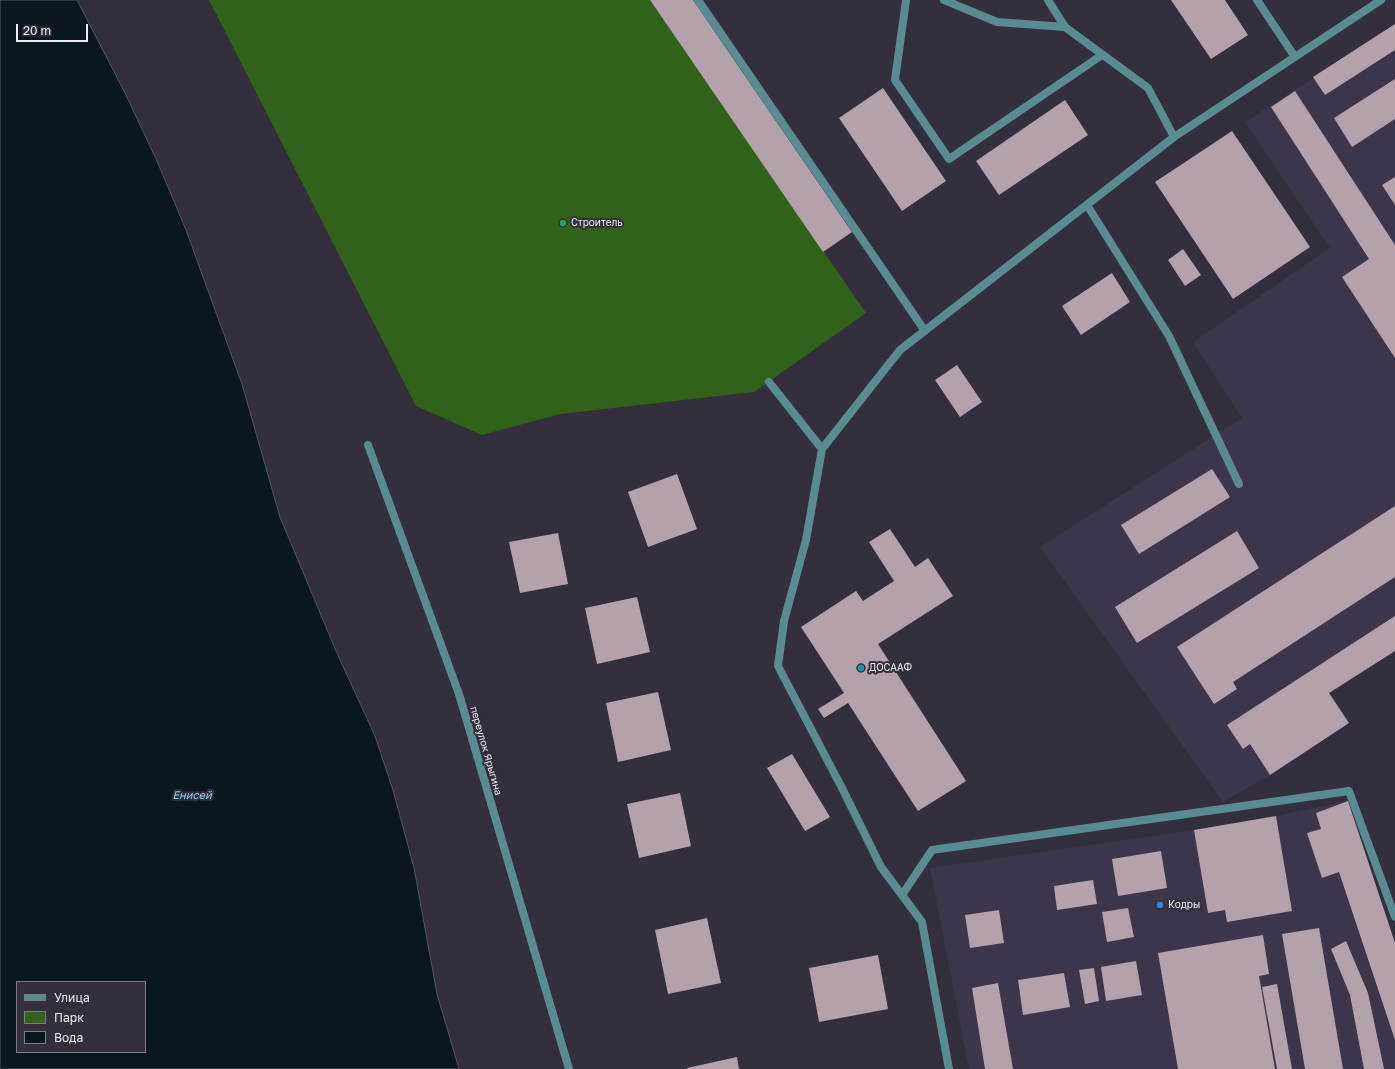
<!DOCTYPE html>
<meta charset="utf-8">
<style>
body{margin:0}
#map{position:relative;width:1395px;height:1069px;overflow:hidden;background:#342f3d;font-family:"Golos Text",sans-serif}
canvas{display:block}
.legend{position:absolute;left:16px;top:981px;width:130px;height:72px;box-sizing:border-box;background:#342f3d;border:1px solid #7e7a86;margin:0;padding:5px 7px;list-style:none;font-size:12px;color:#eeebf4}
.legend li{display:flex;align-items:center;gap:8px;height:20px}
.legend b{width:20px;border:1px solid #7e7a86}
.scale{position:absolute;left:16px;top:24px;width:72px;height:18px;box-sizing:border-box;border:2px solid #eeebf4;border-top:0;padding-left:5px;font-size:12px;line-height:14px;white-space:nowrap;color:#eeebf4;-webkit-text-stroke:3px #342f3d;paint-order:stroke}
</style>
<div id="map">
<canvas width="1395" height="1069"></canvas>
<ul class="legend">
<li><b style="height:5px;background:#598c92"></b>Улица</li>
<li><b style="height:11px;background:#316219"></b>Парк</li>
<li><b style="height:11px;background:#09181f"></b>Вода</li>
</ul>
<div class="scale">20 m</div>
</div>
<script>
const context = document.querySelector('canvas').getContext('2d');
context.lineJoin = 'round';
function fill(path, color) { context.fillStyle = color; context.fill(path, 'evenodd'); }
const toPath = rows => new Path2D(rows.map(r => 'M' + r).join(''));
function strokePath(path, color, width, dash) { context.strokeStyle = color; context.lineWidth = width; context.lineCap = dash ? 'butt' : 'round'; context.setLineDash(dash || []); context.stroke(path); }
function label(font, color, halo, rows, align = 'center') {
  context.font = font + ' "Golos Text",sans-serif'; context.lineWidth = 4; context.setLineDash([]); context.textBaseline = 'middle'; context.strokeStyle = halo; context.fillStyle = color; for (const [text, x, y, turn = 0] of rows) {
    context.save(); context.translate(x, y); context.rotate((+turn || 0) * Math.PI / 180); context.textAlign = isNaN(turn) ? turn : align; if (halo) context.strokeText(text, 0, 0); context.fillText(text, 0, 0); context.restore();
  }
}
fill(toPath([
 [1395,26,1395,651,1330,693,1349,723,1270,775,1223,802,1040,547,1242,418,1193,342,1330,248,1245,122],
 [1348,801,1395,943,1395,1069,969,1069,930,868,1194,830,1276,816]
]), '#3d364a');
fill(toPath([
 [209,0,650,0,866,313,754,392,560,414,482,435,416,406]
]), '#316219');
const water = toPath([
 [0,0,77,0,125,93,157,161,186,230,242,384,280,517,336,651,375,736,393,790,414,868,437,994,459,1069,0,1069,0,0],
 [17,982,145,982,145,1052,17,1052,17,982]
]);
fill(water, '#09181f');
strokePath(water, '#4e575f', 1);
fill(toPath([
 [650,0,693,0,852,232,823,252],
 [1171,0,1225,0,1248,35,1211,59],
 [1395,24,1395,50,1325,95,1313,77],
 [1395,79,1395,119,1352,147,1334,118],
 [883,88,946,181,902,211,839,118],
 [1295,91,1395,245,1395,358,1342,277,1369,259,1271,107],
 [1065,100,1088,135,999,195,976,161],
 [1232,131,1310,247,1233,299,1155,182],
 [1395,177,1395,205,1382,185],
 [1183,249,1201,275,1185,286,1168,260],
 [1112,273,1130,302,1081,335,1062,306],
 [957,365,982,402,960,417,935,380],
 [1212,469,1230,497,1139,554,1121,525],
 [677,474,697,529,648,547,628,492],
 [1395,506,1395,577,1233,682,1237,689,1214,704,1177,647],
 [890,529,915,567,928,558,953,596,878,644,966,781,918,811,848,703,824,718,818,709,844,693,801,627,856,591,863,601,894,581,869,542],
 [1237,531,1259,568,1137,643,1115,607],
 [558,533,568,584,520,593,509,542],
 [637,597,650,652,597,664,585,608],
 [1395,616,1395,651,1329,693,1349,723,1270,775,1250,744,1243,749,1227,725],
 [658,692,671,750,618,762,606,703],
 [792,754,830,817,805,831,767,768],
 [680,793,691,846,639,858,627,804],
 [1348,801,1395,943,1395,1040,1339,872,1322,878,1307,833,1321,829,1316,813],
 [1276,816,1292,911,1227,922,1225,910,1208,913,1194,830],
 [1161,851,1167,888,1118,896,1112,859],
 [1093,880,1097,904,1057,910,1054,886],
 [1128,908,1134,937,1107,942,1102,912],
 [999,910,1004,943,970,948,965,915],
 [707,918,721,983,668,994,655,930],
 [1319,928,1343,1069,1305,1069,1282,934],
 [1263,935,1269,974,1259,976,1275,1069,1178,1069,1158,953],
 [1346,941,1368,993,1384,1069,1364,1069,1350,995,1331,949],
 [878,955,888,1009,819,1022,809,968],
 [1136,961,1142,995,1106,1001,1101,967],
 [1094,968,1099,1001,1085,1004,1079,970],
 [1064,973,1070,1007,1023,1015,1018,980],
 [998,983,1013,1069,985,1069,972,988],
 [1277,984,1292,1069,1277,1069,1262,987],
 [737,1057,739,1069,687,1069,687,1068]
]), '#b3a2ab');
strokePath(toPath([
 [698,0,925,331],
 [906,0,895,80,949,159,1102,55],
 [944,0,997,22,1065,27],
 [1048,0,1065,27,1148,88,1174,137],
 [1257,0,1295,57],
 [1087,205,1169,336,1239,484],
 [769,382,822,449],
 [902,895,932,850,1349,791,1395,917],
 [949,1069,922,922,881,867,842,788,778,666,784,621,806,540,822,449,900,350,1174,137,1381,0]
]), '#598c92', 8);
strokePath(toPath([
 [368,445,459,694,569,1069]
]), '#598c92', 8);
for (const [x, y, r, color] of [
 [563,223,4,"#2e9e5b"],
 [861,668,4,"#0f9aa8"],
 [1160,905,4,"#3f7fe0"]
]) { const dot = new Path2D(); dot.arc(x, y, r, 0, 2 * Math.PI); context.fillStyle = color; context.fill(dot); strokePath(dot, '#342f3d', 1.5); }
label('10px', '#eeebf4', '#342f3d', [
 ["Строитель",571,223],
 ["ДОСААФ",869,668],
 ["Кодры",1168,905]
], 'left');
label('10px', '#eeebf4', '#342f3d', [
 ["переулок Ярыгина",486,751,74]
]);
label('italic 11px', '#85d0f5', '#342f3d', [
 ["Енисей",192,796]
]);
</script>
